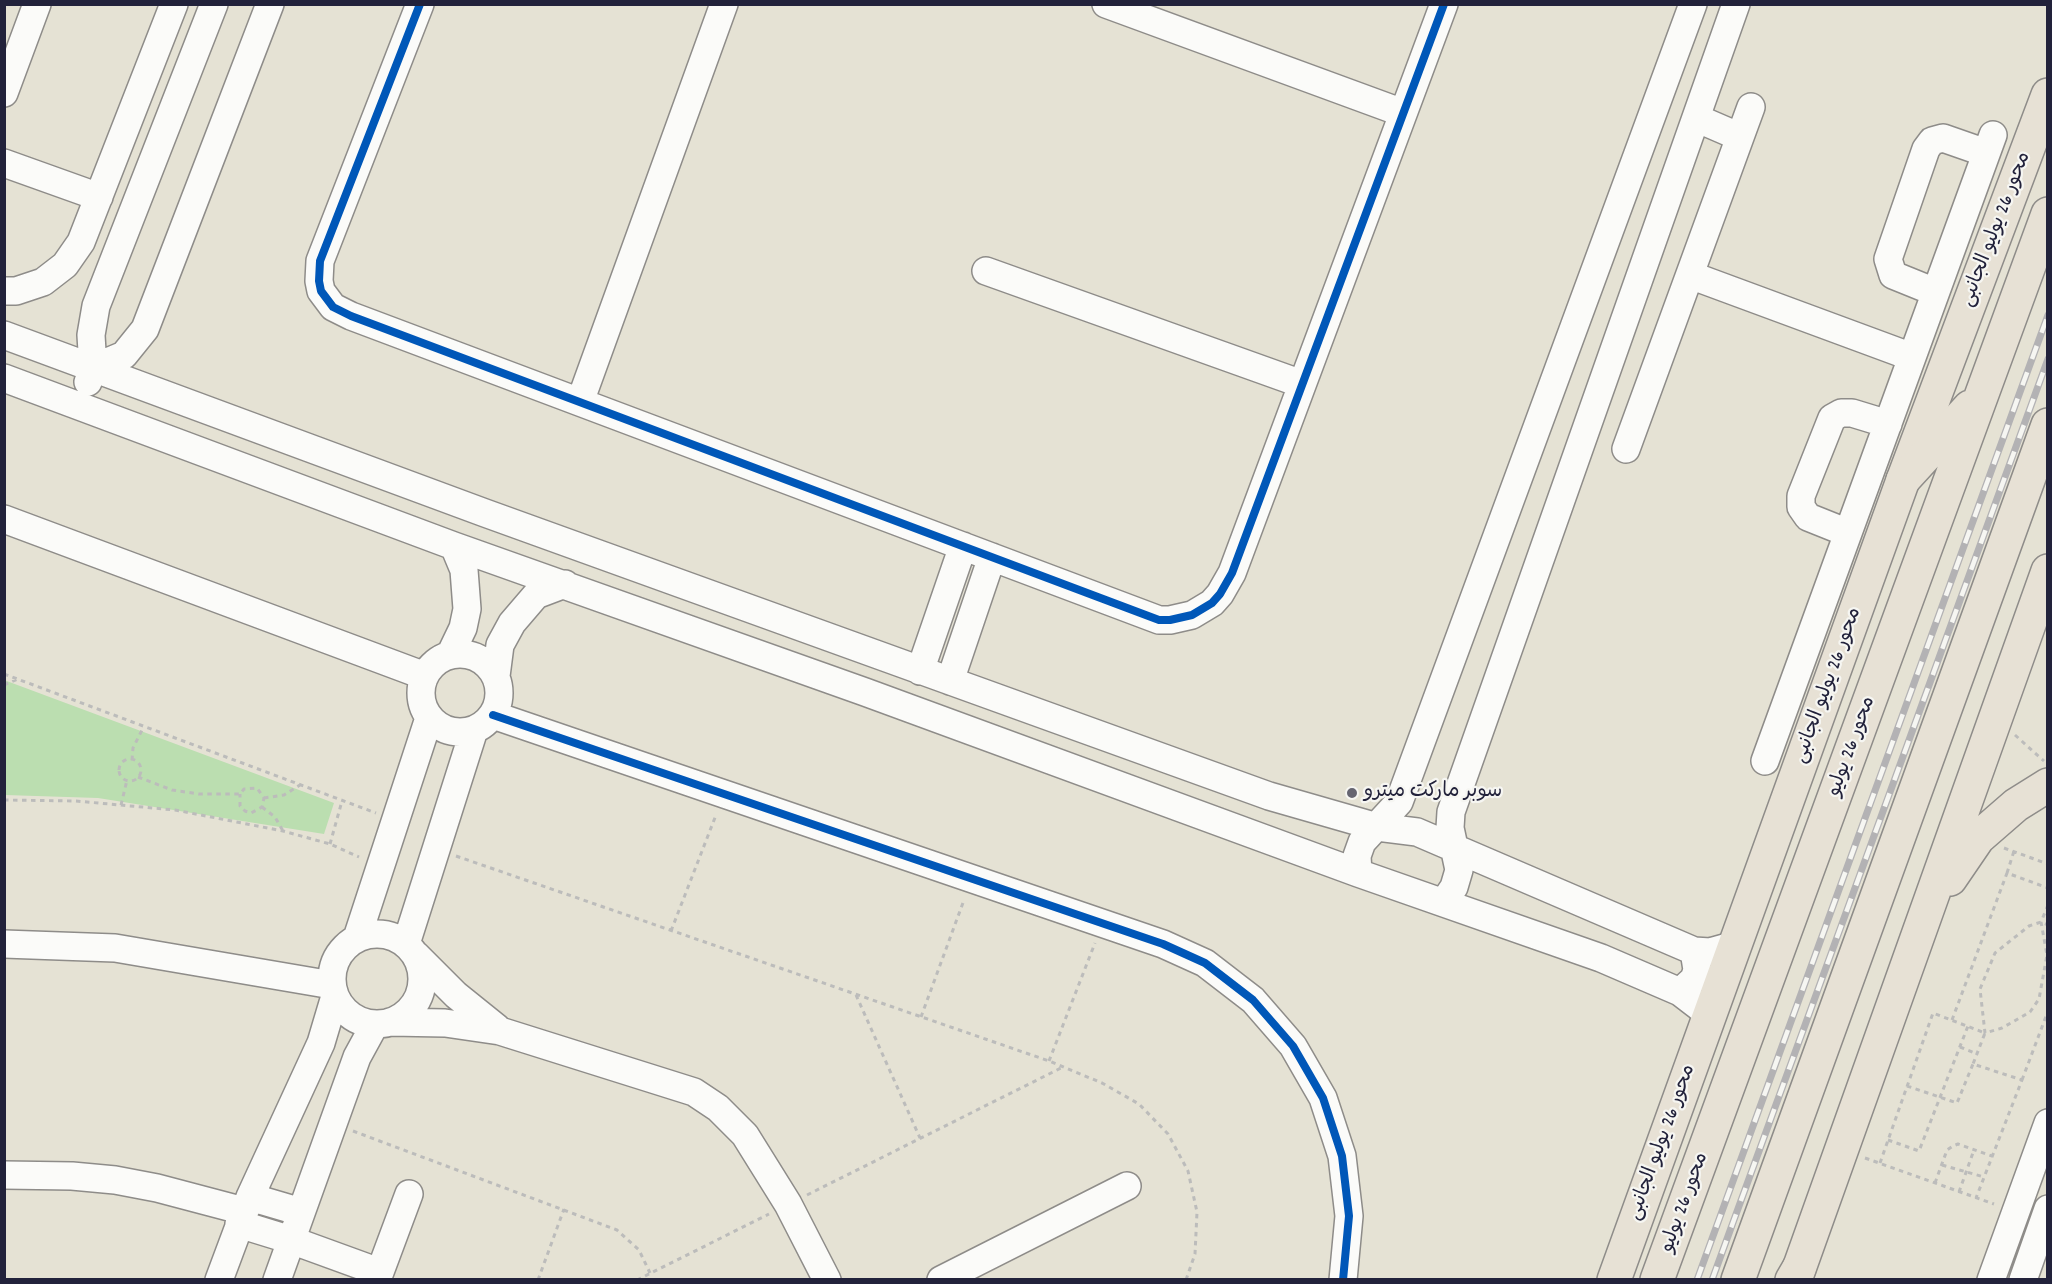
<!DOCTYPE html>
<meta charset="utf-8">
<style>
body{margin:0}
#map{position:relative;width:2052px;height:1284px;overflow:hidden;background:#e5e2d4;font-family:Dekko,sans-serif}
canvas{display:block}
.frame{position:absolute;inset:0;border:6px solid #22223b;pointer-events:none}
</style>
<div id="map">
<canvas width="2052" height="1284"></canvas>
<div class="frame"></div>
</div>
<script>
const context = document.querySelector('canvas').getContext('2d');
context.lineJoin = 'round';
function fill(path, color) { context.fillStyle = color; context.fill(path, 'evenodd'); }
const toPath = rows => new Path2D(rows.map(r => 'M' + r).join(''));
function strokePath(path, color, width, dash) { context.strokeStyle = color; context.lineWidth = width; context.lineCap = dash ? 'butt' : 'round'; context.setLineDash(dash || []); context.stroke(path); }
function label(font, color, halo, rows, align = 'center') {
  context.font = font + ' Dekko,"Playpen Sans Arabic",sans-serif'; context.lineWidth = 4.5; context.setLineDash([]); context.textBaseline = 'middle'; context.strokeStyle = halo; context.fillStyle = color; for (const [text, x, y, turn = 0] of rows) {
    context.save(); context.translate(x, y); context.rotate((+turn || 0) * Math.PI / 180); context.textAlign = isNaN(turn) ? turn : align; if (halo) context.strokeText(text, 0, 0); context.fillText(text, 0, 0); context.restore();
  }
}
fill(toPath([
 [4,680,334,803,324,834,98,798,5,795]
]), '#bbdeb0');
const minor = toPath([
 [420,4,320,261,319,281,321,291,333,307,351,316,1159,620,1170,620,1192,615,1212,603,1220,594,1232,573,1444,4],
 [1106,4,1403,113],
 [4,93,37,4],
 [1696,118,1740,137],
 [4,163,99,197],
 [986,271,1302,384],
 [1690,275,1912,357],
 [4,291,16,291,43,282,65,265,81,242,174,4],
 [1935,292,1893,275,1888,259,1926,149,1932,141,1943,138,1986,153],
 [4,335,485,513,1269,796,1377,827,1417,832,1694,951,1710,952,1735,945],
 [93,368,124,355,145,329,270,4],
 [4,378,454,546,865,692,1358,873,1601,958,1680,992,1710,1015],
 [88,382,93,368,91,335,96,306,214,4],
 [580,402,724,4],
 [1626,449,1751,107],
 [4,519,425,676],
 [1848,533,1808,517,1801,507,1801,496,1832,418,1841,413,1852,413,1888,424],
 '421 693a39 39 0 1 1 78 0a39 39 0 1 1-78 0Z',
 [450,655,463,628,467,609,464,570,454,546],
 [920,671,963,546],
 [496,676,500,645,512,623,536,595,565,584],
 [950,681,992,557],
 [493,715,1163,944,1205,963,1253,1000,1293,1046,1323,1098,1342,1156,1349,1216,1343,1280],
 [1765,761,1993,135],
 [1358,873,1357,856,1362,842,1399,802,1693,4],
 [1444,902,1454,887,1459,870,1450,828,1451,812,1736,4],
 '332 979a45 45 0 1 1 90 0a45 45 0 1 1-90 0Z',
 [357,938,429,718],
 [4,944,115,948,332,985],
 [406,944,474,730],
 [416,955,456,995,497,1028],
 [1680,992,1694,979,1697,970,1694,951],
 [390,1022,445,1023,500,1031,694,1092,718,1108,745,1135,788,1204,827,1280],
 [4,1175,72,1176,115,1180,157,1188,244,1211],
 [250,1197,301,1212],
 [239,1224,291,1240,379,1272],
 [219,1280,250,1197,321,1043,335,996],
 [277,1280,357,1057,375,1024],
 [377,1280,409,1194],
 [941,1280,1127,1186],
 [1991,1280,2048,1123],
 [2023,1280,2048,1209]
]);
const major = toPath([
 [1950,879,1978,838,2016,805,2048,785],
 [1614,1280,1903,480,2048,95],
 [1795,1280,2048,571]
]);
const highway = toPath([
 [1903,480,1970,407],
 [1657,1280,2048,214],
 [1738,1280,2048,425],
 [1792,1280,1799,1268]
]);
strokePath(minor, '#8e8c89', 30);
strokePath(major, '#8e8c89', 36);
strokePath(highway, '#8e8c89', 36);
strokePath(toPath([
 [4,674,376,813],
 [4,685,18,679],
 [2015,735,2044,761],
 '119 770a11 11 0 1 1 22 0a11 11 0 1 1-22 0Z',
 [132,760,133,748,143,728],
 [138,777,172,790,199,794,240,794,244,789,257,788,264,798,262,807,251,813,245,811,240,806,240,794],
 [264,798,284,795,300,785],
 [4,800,76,801,175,810,283,831,330,844,359,857],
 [121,805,127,780],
 [262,807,275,817,283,831],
 [330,844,342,801],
 [2004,848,2048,864],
 [456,856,1049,1061,1102,1083,1139,1104,1168,1134,1188,1171,1197,1212,1195,1254,1186,1280],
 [2007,873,2014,851],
 [2048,905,2041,922,2047,955,2039,999,2030,1012,2002,1028,1985,1033,1980,989,1995,953,2029,926,2041,922,2048,925],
 [671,931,716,815],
 [856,995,920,1138],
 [921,1017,964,900],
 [1952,1020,2007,873,2048,888],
 [1960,1047,1977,1054],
 [1049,1061,1095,943],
 [2022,1080,2048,1011],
 [1907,1086,1957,1103,1973,1064],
 [353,1131,617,1230,639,1250,650,1273],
 [1888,1140,1919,1151,1968,1026],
 [1865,1158,1994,1204],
 [1880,1163,1933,1013,1985,1033,1973,1064,2022,1080,1976,1198],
 [1942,1165,1984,1177],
 [1935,1183,1947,1150,1953,1146,1958,1144,1992,1156],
 [1959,1192,1974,1150],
 [807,1195,1063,1067],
 [538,1280,564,1209],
 [637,1280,769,1214]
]), '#bcbcbb', 3, [4.5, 4.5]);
strokePath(minor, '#fbfbf9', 27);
strokePath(major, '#e7e1d5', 33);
strokePath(highway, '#e7e1d5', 33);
const rail = toPath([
 [1697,1280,2048,315],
 [1712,1280,2048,359]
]);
strokePath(rail, '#b3b2b4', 7);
strokePath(rail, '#f6f6f2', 4.5, [14]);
strokePath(toPath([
 [420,4,320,261,319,281,321,291,333,307,351,316,1159,620,1170,620,1192,615,1212,603,1220,594,1232,573,1444,4],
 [493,715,1163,944,1205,963,1253,1000,1293,1046,1323,1098,1342,1156,1349,1216,1343,1280]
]), '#0057b8', 8);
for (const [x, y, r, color] of [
 [1352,793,6,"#666571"]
]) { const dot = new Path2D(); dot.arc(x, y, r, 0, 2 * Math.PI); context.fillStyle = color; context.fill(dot); strokePath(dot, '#f6f6f2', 2); }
label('20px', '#22223b', '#f6f6f2', [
 ["محور 26 يوليو الجانبى",1997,230,-69],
 ["محور 26 يوليو الجانبى",1829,686,-70],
 ["محور 26 يوليو",1853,747,-70],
 ["محور 26 يوليو الجانبى",1663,1143,-70],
 ["محور 26 يوليو",1686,1203,-70]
]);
label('20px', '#22223b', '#f6f6f2', [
 ["سوبر ماركت ميترو",1364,793]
], 'left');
</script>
